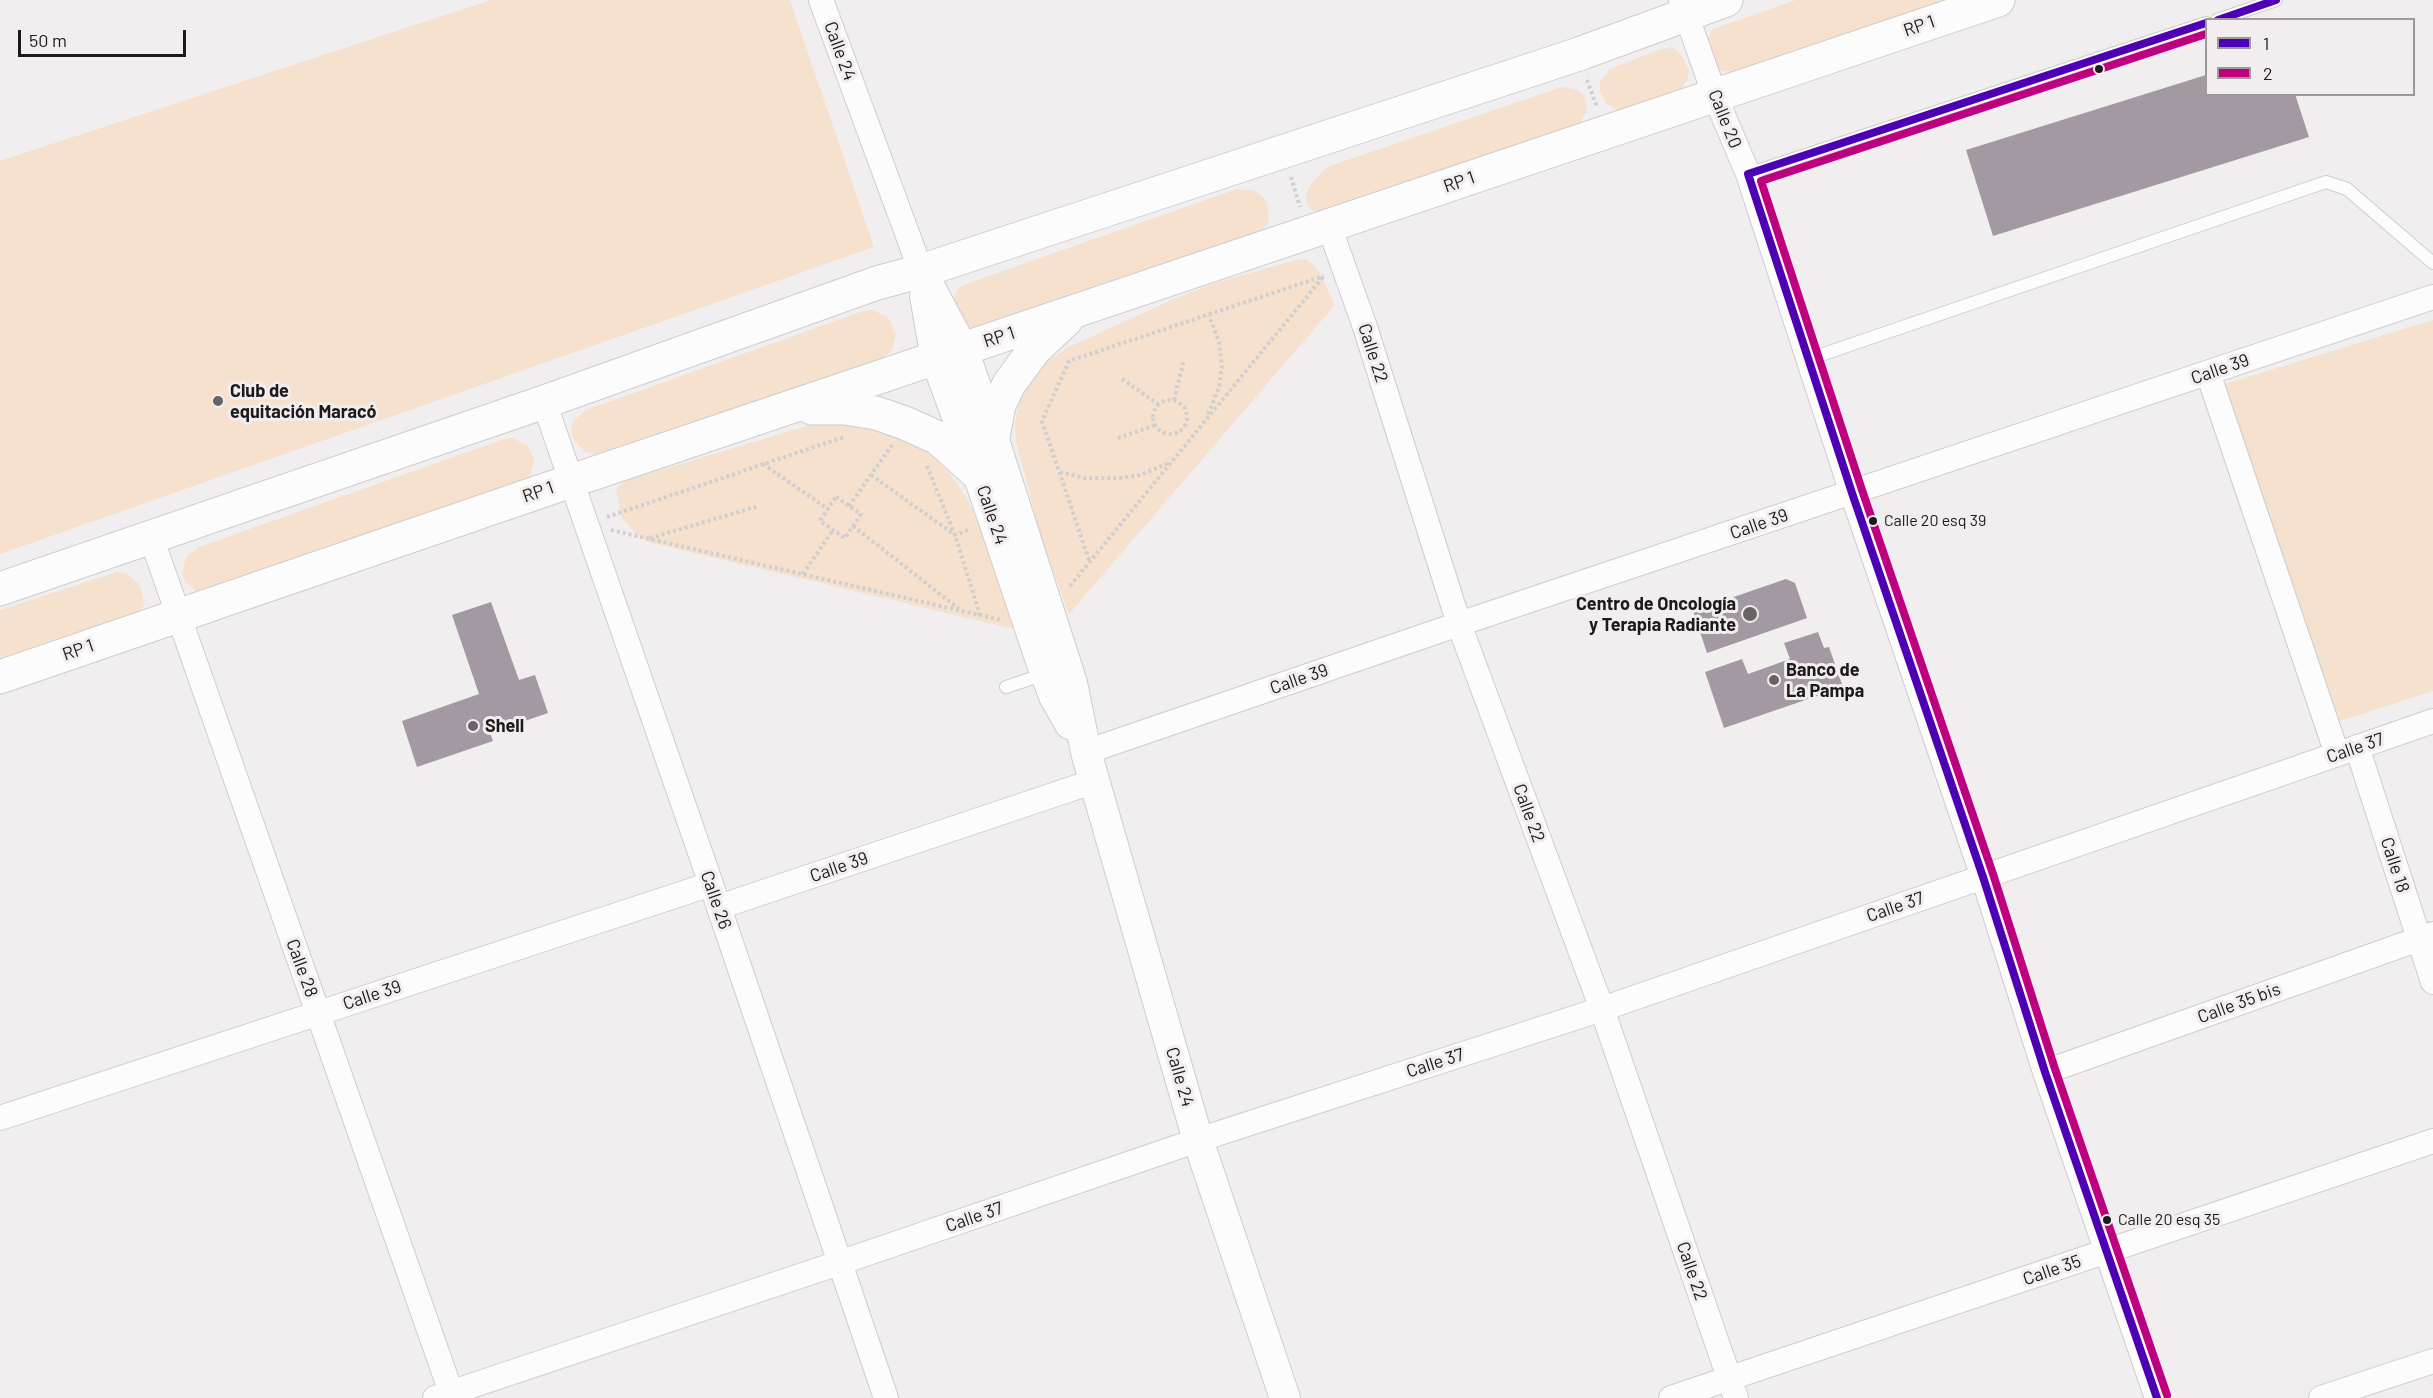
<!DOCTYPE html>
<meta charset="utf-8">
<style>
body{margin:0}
#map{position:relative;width:2433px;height:1398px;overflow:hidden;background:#f1eeef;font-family:Barlow,sans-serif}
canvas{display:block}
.legend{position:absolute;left:2205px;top:18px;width:210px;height:78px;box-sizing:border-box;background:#f2edee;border:2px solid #9c9999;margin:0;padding:8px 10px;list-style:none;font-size:18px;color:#1c1a1a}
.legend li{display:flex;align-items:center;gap:12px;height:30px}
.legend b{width:30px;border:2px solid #9c9999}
.scale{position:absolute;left:18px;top:30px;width:168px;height:27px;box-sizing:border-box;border:3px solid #1c1a1a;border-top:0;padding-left:8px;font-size:18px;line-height:21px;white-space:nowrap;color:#1c1a1a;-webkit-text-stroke:4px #f2edee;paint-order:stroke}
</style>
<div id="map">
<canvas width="2433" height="1398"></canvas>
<ul class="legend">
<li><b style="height:8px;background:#4e00b4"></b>1</li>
<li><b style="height:8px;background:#be0080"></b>2</li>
</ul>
<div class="scale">50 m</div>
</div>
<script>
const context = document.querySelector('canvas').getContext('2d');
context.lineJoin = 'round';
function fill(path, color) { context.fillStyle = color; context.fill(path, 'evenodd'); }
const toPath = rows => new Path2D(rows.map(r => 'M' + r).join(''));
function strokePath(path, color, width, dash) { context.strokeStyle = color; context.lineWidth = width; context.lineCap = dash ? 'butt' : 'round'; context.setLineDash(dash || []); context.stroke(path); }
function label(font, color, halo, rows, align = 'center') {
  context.font = font + ' Barlow,sans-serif'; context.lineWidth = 6; context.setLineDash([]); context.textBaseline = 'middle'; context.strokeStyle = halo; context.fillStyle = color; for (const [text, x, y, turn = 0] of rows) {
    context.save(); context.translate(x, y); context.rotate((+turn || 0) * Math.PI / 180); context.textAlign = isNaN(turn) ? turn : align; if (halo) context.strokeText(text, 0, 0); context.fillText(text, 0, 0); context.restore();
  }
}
fill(toPath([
 [491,0,790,0,874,247,0,554,0,161],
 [1796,0,1947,0,1734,72,1717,71,1704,43,1713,29],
 [1673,48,1681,54,1689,70,1688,79,1677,94,1622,112,1607,105,1600,91,1600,82,1610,69,1661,49],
 [1562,87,1578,90,1584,96,1587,111,1579,125,1317,213,1310,209,1306,202,1307,192,1311,184,1327,167],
 [1237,189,1254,191,1262,196,1267,203,1269,221,1259,235,973,328,964,326,951,304,958,289,966,284],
 [1299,259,1307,260,1318,269,1335,305,1069,614,1041,537,1016,441,1015,423,1018,406,1025,388,1043,364,1069,347,1178,297,1222,281],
 [872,310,888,317,896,334,892,351,878,361,602,452,593,454,585,452,573,439,571,430,573,422,586,410,863,311],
 [2433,320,2433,691,2337,722,2225,384],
 [830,419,852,421,919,445,949,472,970,504,988,546,1014,629,648,542,635,533,622,518,616,489,624,481],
 [512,438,527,445,534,459,530,475,524,481,205,594,197,592,185,581,182,573,186,557,199,547,504,439],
 [117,572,126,573,140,585,144,604,140,613,0,667,0,610]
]), '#f5e1cd');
fill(toPath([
 [2206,75,2206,94,2295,94,2309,137,1993,236,1966,150],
 [1786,579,1795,583,1807,618,1707,653,1693,611],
 [491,602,519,680,535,675,548,713,490,733,493,741,417,767,402,721,479,694,452,615],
 [1818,632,1824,648,1829,647,1843,687,1724,728,1705,672,1742,659,1748,674,1790,659,1784,643]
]), '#a399a2');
const service = toPath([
 [2217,20,2276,0],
 [1748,174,2206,23],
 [1809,359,2326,182,2347,189,2433,263],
 [1006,687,1045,674]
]);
const minor = toPath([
 [821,0,921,271],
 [1681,0,1715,96,1748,174,1852,493,1983,877,2045,1072,2157,1398],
 [1329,226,1365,327,1459,624,1602,1009,1736,1398],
 [2208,373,2337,754],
 [544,402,711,884,886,1398],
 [151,537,453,1398],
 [2357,747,2433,982],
 [1086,752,1459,624,2433,297],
 [719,907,1095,781],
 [2045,1072,2433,934],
 [0,1118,711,884],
 [435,1398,839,1263,1198,1140,1602,1009,2433,721],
 [1671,1398,2433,1141],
 [2321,1398,2433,1361]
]);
const tertiary = toPath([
 [921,271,963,349,993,437,1072,683,1086,752,1198,1140,1285,1398],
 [925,296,936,359,978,474,1042,664,1054,696,1070,724]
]);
const primary = toPath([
 [812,408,845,408,876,413,905,423,938,438,978,474],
 [993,437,999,405,1009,384,1034,350,1066,320],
 [0,589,544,402,877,283,921,271,1579,54,1726,0],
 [0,677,571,481,1998,0]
]);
strokePath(service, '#cecccd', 14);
strokePath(minor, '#cecccd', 26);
strokePath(tertiary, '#cecccd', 32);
strokePath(primary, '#cecccd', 35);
strokePath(toPath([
 [1587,80,1597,107],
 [1291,177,1300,207],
 [1122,379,1158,404],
 [1174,400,1184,360],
 '1153 417a17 17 0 1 1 34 0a17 17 0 1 1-34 0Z',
 [1208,414,1219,387,1222,367,1219,342,1209,315],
 [1118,438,1155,425],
 [763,464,828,509],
 [927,466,955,535,980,615],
 [1060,472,1085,478,1121,478,1140,475,1169,463],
 [871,475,955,535,971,529],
 [836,497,861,514,845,538,820,521,836,497],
 [849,506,892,445],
 [607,517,844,437],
 [853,526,959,609],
 [611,530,1001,620],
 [650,538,759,506],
 [1089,560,1042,421,1069,361,1324,276],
 [803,574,833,530],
 [1070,586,1323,277]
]), '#d0cfcf', 4, [3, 3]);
strokePath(service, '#fdfcfd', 12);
strokePath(minor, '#fdfcfd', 24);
strokePath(tertiary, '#fdfcfd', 30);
strokePath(primary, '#fdfcfd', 33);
strokePath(toPath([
 [2218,20,2276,0],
 [2157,1398,2045,1072,1983,877,1852,493,1748,174,2206,23]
]), '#4e00b4', 8);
strokePath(toPath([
 [2167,1395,2055,1069,1993,874,1862,490,1761,181,2206,34]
]), '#be0080', 8);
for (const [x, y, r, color] of [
 [2099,69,5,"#1c1a1a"],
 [218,401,6,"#676465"],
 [1873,521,5,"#1c1a1a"],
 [1750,614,8,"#676465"],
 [1774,680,6,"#676465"],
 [473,726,6,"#676465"],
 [2107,1220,5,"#1c1a1a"]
]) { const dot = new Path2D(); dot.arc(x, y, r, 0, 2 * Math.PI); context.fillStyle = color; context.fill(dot); strokePath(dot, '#f2edee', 2); }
label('16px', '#1c1a1a', '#f2edee', [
 ["Calle 20 esq 39",1884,521],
 ["Calle 20 esq 35",2118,1220]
], 'left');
label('18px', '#1c1a1a', '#f2edee', [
 ["RP 1",1919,26,-19],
 ["Calle 24",840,51,70],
 ["Calle 20",1725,119,68],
 ["RP 1",1459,182,-19],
 ["RP 1",999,337,-18],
 ["Calle 22",1373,353,72],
 ["Calle 39",2220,369,-19],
 ["RP 1",538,492,-19],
 ["Calle 24",992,515,71],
 ["Calle 39",1759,524,-19],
 ["RP 1",78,650,-19],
 ["Calle 39",1299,679,-19],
 ["Calle 37",2355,748,-19],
 ["Calle 22",1529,813,70],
 ["Calle 18",2395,865,72],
 ["Calle 39",839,867,-19],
 ["Calle 26",716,900,71],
 ["Calle 37",1895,907,-19],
 ["Calle 28",302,968,70],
 ["Calle 39",372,995,-18],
 ["Calle 35 bis",2239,1003,-20],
 ["Calle 37",1435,1063,-18],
 ["Calle 24",1180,1077,74],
 ["Calle 37",974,1217,-19],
 ["Calle 35",2052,1270,-19],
 ["Calle 22",1692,1271,71]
]);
label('bold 18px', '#1c1a1a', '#f2edee', [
 ["Club de",230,391],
 ["equitación Maracó",230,412],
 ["Centro de Oncología",1736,604,"right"],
 ["y Terapia Radiante",1736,625,"right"],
 ["Banco de",1786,670],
 ["La Pampa",1786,691],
 ["Shell",485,726]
], 'left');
</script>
